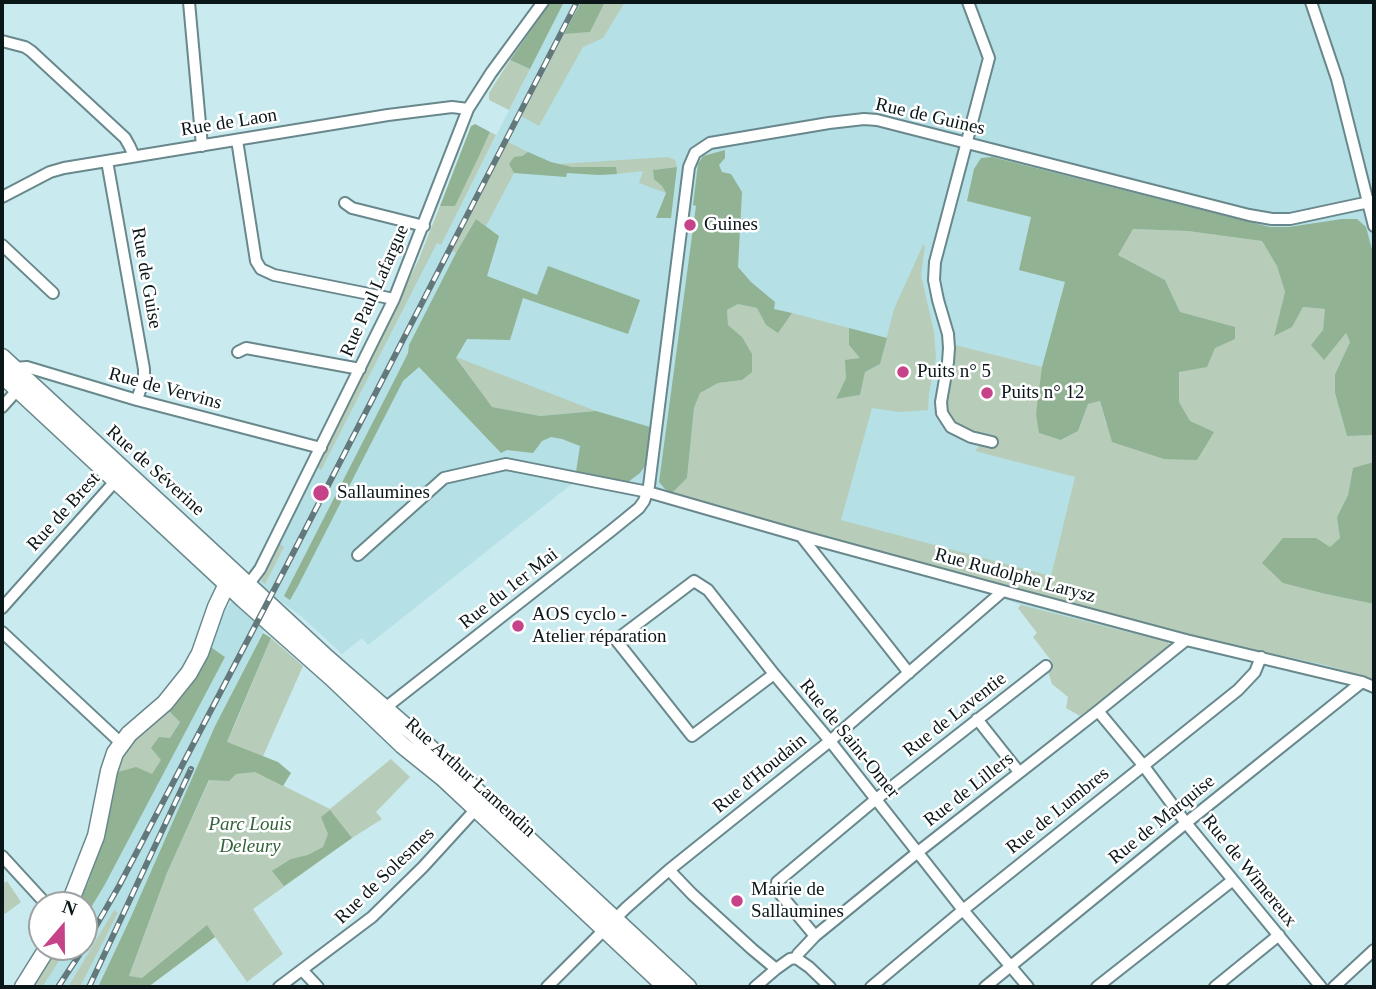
<!DOCTYPE html>
<meta charset="utf-8">
<style>
body{margin:0}
#map{position:relative;width:1376px;height:989px;overflow:hidden;background:#c9eaee;font-family:"Times New Roman",serif}
canvas{display:block}
.frame{position:absolute;inset:0;border:4px solid #0a1618;pointer-events:none}
.north{position:absolute;left:28px;top:891px;width:70px;height:70px;box-sizing:border-box;background:#fff;border:2px solid #9da2a3;border-radius:50%;rotate:20deg;font-size:19px;font-weight:700;line-height:28px;text-align:center;color:#0a1618}
.north::after{content:'';display:block;margin:auto;width:24px;height:32px;background:#c64389;clip-path:polygon(50% 0,100% 100%,50% 72%,0 100%)}
</style>
<div id="map">
<canvas width="1376" height="989"></canvas>
<div class="frame"></div>
<div class="north">N</div>
</div>
<script>
const context = document.querySelector('canvas').getContext('2d');
context.lineJoin = 'round';
function fill(path, color) { context.fillStyle = color; context.fill(path, 'evenodd'); }
const toPath = rows => new Path2D(rows.map(r => 'M' + r).join(''));
function strokePath(path, color, width, dash) { context.strokeStyle = color; context.lineWidth = width; context.lineCap = dash ? 'butt' : 'round'; context.setLineDash(dash || []); context.stroke(path); }
function label(font, color, halo, rows, align = 'center') {
  context.font = font + ' "Times New Roman",serif'; context.lineWidth = 5; context.setLineDash([]); context.textBaseline = 'middle'; context.strokeStyle = halo; context.fillStyle = color; for (const [text, x, y, turn = 0] of rows) {
    context.save(); context.translate(x, y); context.rotate((+turn || 0) * Math.PI / 180); context.textAlign = isNaN(turn) ? turn : align; if (halo) context.strokeText(text, 0, 0); context.fillText(text, 0, 0); context.restore();
  }
}
fill(toPath([
 [564,2,1374,2,1374,694,1341,683,1168,642,1021,605,987,593,823,548,666,502,630,493,573,483,368,645,362,638,342,654,301,616,279,600,215,726,130,919,98,987,80,987,118,913,114,911,68,987,30,987,56,947,84,947,84,905,77,905,88,883,103,840,118,772,126,750,143,732,233,599,246,610,308,488,418,261,437,243,441,244]
]), '#b5e0e5');
fill(toPath([
 [605,2,625,2,603,38,583,47,539,126,521,116,564,34,590,32],
 [510,60,530,69,509,110,489,100,489,93],
 [490,132,496,135,441,245,437,243,321,470,318,468,418,261,440,206,455,205],
 [508,142,528,152,509,163,514,173,486,226,476,219,456,253,452,251],
 [667,157,675,160,677,167,653,170,654,179,662,186,666,193,639,183,643,171,617,174,615,167,572,167,559,164],
 [1132,229,1188,231,1262,241,1277,266,1285,292,1274,335,1292,326,1303,307,1326,309,1323,330,1345,332,1350,342,1335,373,1335,393,1347,436,1374,435,1374,462,1353,469,1348,495,1337,517,1340,538,1330,547,1326,594,1374,604,1374,679,1325,665,1184,634,1068,604,810,534,672,493,687,478,694,408,700,393,718,383,742,380,742,337,728,325,727,310,738,304,757,308,766,325,778,332,792,313,849,328,850,345,861,358,846,378,836,399,860,395,865,372,880,364,894,309,923,245,925,246,921,275,934,332,936,358,929,393,928,410,899,412,872,408,841,520,1051,576,1075,477,975,451,980,445,991,446,994,435,963,428,951,420,947,408,949,386,955,364,955,345,1042,367,1039,433,1062,440,1078,431,1088,404,1100,401,1106,424,1214,432,1190,422,1179,402,1180,312,1165,280,1118,255],
 [456,357,596,411,540,416,491,407],
 [280,544,284,547,265,584,261,581],
 [1021,605,1168,642,1171,647,1080,716,1066,708,1068,697,1052,684,1048,672,1053,663,1033,637,1037,633,1018,608],
 [271,638,303,666,256,772,330,809,391,759,410,777,376,812,382,819,352,838,253,909,283,954,247,982,215,937,148,987,125,987,167,873,236,722],
 [168,710,180,721,170,738,161,760,152,775,118,772,126,750,143,732],
 [7,881,21,902,5,914,2,909,2,884],
 [114,910,118,913,80,987,68,987],
 [56,947,68,947,42,987,30,987]
]), '#b8cdb9');
fill(toPath([
 [551,2,564,2,530,69,510,60],
 [581,2,605,2,590,32,564,34],
 [475,124,490,132,480,154,455,206,440,206,471,126],
 [725,150,725,158,719,165,722,172,731,174,742,192,738,267,751,282,775,302,774,309,792,313,778,333,766,325,757,308,738,304,727,310,728,325,742,337,752,354,752,372,742,380,718,383,700,393,694,408,687,478,672,493,665,489,659,482,696,206,693,205,698,164,703,156],
 [528,152,551,162,572,167,616,167,617,174,599,175,567,173,566,177,514,173,509,164,514,157,522,156],
 [992,157,1270,227,1289,227,1342,219,1357,219,1366,227,1374,257,1374,435,1347,436,1335,393,1335,374,1350,342,1346,333,1324,360,1311,345,1323,330,1325,309,1303,307,1292,327,1274,336,1285,292,1277,266,1262,241,1188,231,1133,229,1118,255,1165,280,1180,312,1235,327,1235,339,1215,348,1207,367,1179,372,1179,402,1190,421,1214,432,1197,460,1164,459,1112,442,1100,401,1088,404,1078,431,1061,440,1039,433,1036,414,1042,367,1065,282,1019,270,1031,217,967,201,974,169,981,158],
 [677,167,671,218,656,218,666,193,662,186,654,179,653,170],
 [476,219,499,236,487,276,537,295,548,266,640,300,628,334,523,298,510,340,467,339,456,358,492,407,540,416,596,411,650,427,645,466,640,473,628,482,576,472,580,446,562,439,551,437,542,441,533,453,507,450,501,453,419,367,403,381,298,586,290,600,284,596,396,377,408,353,409,345,456,253],
 [849,328,887,338,880,364,865,372,860,395,836,399,846,378,845,360,860,358,849,345],
 [1374,462,1374,604,1326,594,1283,583,1262,563,1283,538,1316,538,1330,547,1340,538,1337,517,1348,495,1353,468],
 [263,633,271,638,227,742,278,762,291,773,283,786,255,772,236,774,229,781,209,780,167,873,129,976,142,978,207,925,215,937,148,987,98,987,130,919,215,726],
 [209,646,225,657,104,886,84,919,84,905,77,905,88,883,103,840,118,772,136,767,152,774,161,760,151,748,159,737,170,738,180,722,168,710],
 [330,810,352,838,284,886,272,871,291,859,308,855,323,847,328,834,321,817]
]), '#91b293');
const street = toPath([
 [189,2,202,146],
 [968,2,989,58,935,262,934,280,938,300,948,334,949,348,948,362,941,402,942,413,951,427,971,437,992,442],
 [1311,2,1337,79,1374,226],
 [2,41,25,47,31,51,125,138,130,147,134,156],
 [237,140,256,261,261,269,274,275,394,299],
 [107,161,144,369,144,378,137,400],
 [2,197,50,172,64,168,388,115,452,107,468,109],
 [345,203,352,208,424,226],
 [2,245,53,293],
 [238,352,246,348,360,369],
 [11,371,14,368,27,367,137,400,321,448],
 [2,407,20,387],
 [801,536,909,673],
 [358,555,444,478,506,464,648,492,801,536,1003,591,1186,640,1362,682,1374,687],
 [243,588,248,585,260,569,394,299,468,109,491,73,543,2],
 [2,608,118,478],
 [2,632,121,743],
 [774,674,692,736,616,640,694,581,708,590,774,674,830,741,963,910,1028,987],
 [1098,711,1143,765,1186,823,1321,987],
 [380,712,612,530,639,508,644,501,649,486,689,167,695,153,710,143,829,123,864,119,877,120,1249,215,1272,219,1290,219,1374,201],
 [977,719,1019,772],
 [2,856,47,905],
 [669,870,692,894,752,949,776,969,755,987],
 [815,936,777,890,777,882,875,800,1046,666],
 [796,958,809,967,830,987],
 [776,969,790,959,796,958,798,954,815,936,918,852,1098,711,1186,640],
 [303,971,318,987],
 [279,987,372,917,423,867,476,809],
 [547,987,626,908,669,870,830,741,1003,591],
 [871,987,963,910,1238,690,1255,672,1261,657],
 [985,987,1186,823,1362,682],
 [1097,987,1233,880],
 [1215,987,1279,935],
 [1334,987,1374,950]
]);
const secondary = toPath([
 [2,357,327,658,427,745,688,987],
 [2,375,244,600,333,679,402,745,443,778,666,987],
 [69,905,96,836,109,771,115,753,129,734,165,703,189,673,200,653,216,607,227,584],
 [23,987,48,947]
]);
strokePath(street, '#69888c', 14);
strokePath(secondary, '#69888c', 19);
strokePath(street, '#fff', 10);
strokePath(secondary, '#fff', 16);
const rail = toPath([
 [58,987,81,952,119,886,287,565,577,2],
 [89,987,191,769]
]);
strokePath(rail, '#62787b', 6);
strokePath(rail, '#fff', 3.5, [10]);
for (const [x, y, r, color] of [
 [690,225,7,"#c64389"],
 [903,372,7,"#c64389"],
 [987,393,7,"#c64389"],
 [321,493,9,"#c64389"],
 [518,626,7,"#c64389"],
 [737,901,7,"#c64389"]
]) { const dot = new Path2D(); dot.arc(x, y, r, 0, 2 * Math.PI); context.fillStyle = color; context.fill(dot); strokePath(dot, '#fff', 2.5); }
label('19px', '#0a1618', '#fff', [
 ["Rue de Guines",930,117,13],
 ["Rue de Laon",229,123,-9],
 ["Rue de Guise",146,278,80],
 ["Rue Paul Lafargue",375,291,-66],
 ["Rue de Vervins",165,389,15],
 ["Rue de Séverine",155,471,42],
 ["Rue de Brest",64,512,-48],
 ["Rue Rudolphe Larysz",1015,576,15],
 ["Rue du 1er Mai",509,589,-38],
 ["Rue de Laventie",955,715,-38],
 ["Rue de Saint-Omer",849,739,51],
 ["Rue d'Houdain",760,774,-39],
 ["Rue Arthur Lamendin",470,778,42],
 ["Rue de Lillers",969,790,-38],
 ["Rue de Lumbres",1058,811,-39],
 ["Rue de Marquise",1162,820,-39],
 ["Rue de Wimereux",1249,871,51],
 ["Rue de Solesmes",385,876,-44]
]);
label('19px', '#0a1618', '#fff', [
 ["Guines",704,225],
 ["Puits n° 5",917,372],
 ["Puits n° 12",1001,393],
 ["Sallaumines",337,493],
 ["AOS cyclo -",532,615],
 ["Atelier réparation",532,637],
 ["Mairie de",751,890],
 ["Sallaumines",751,912]
], 'left');
label('italic 19px', '#326237', '#fff', [
 ["Parc Louis",250,825],
 ["Deleury",250,847]
]);
</script>
